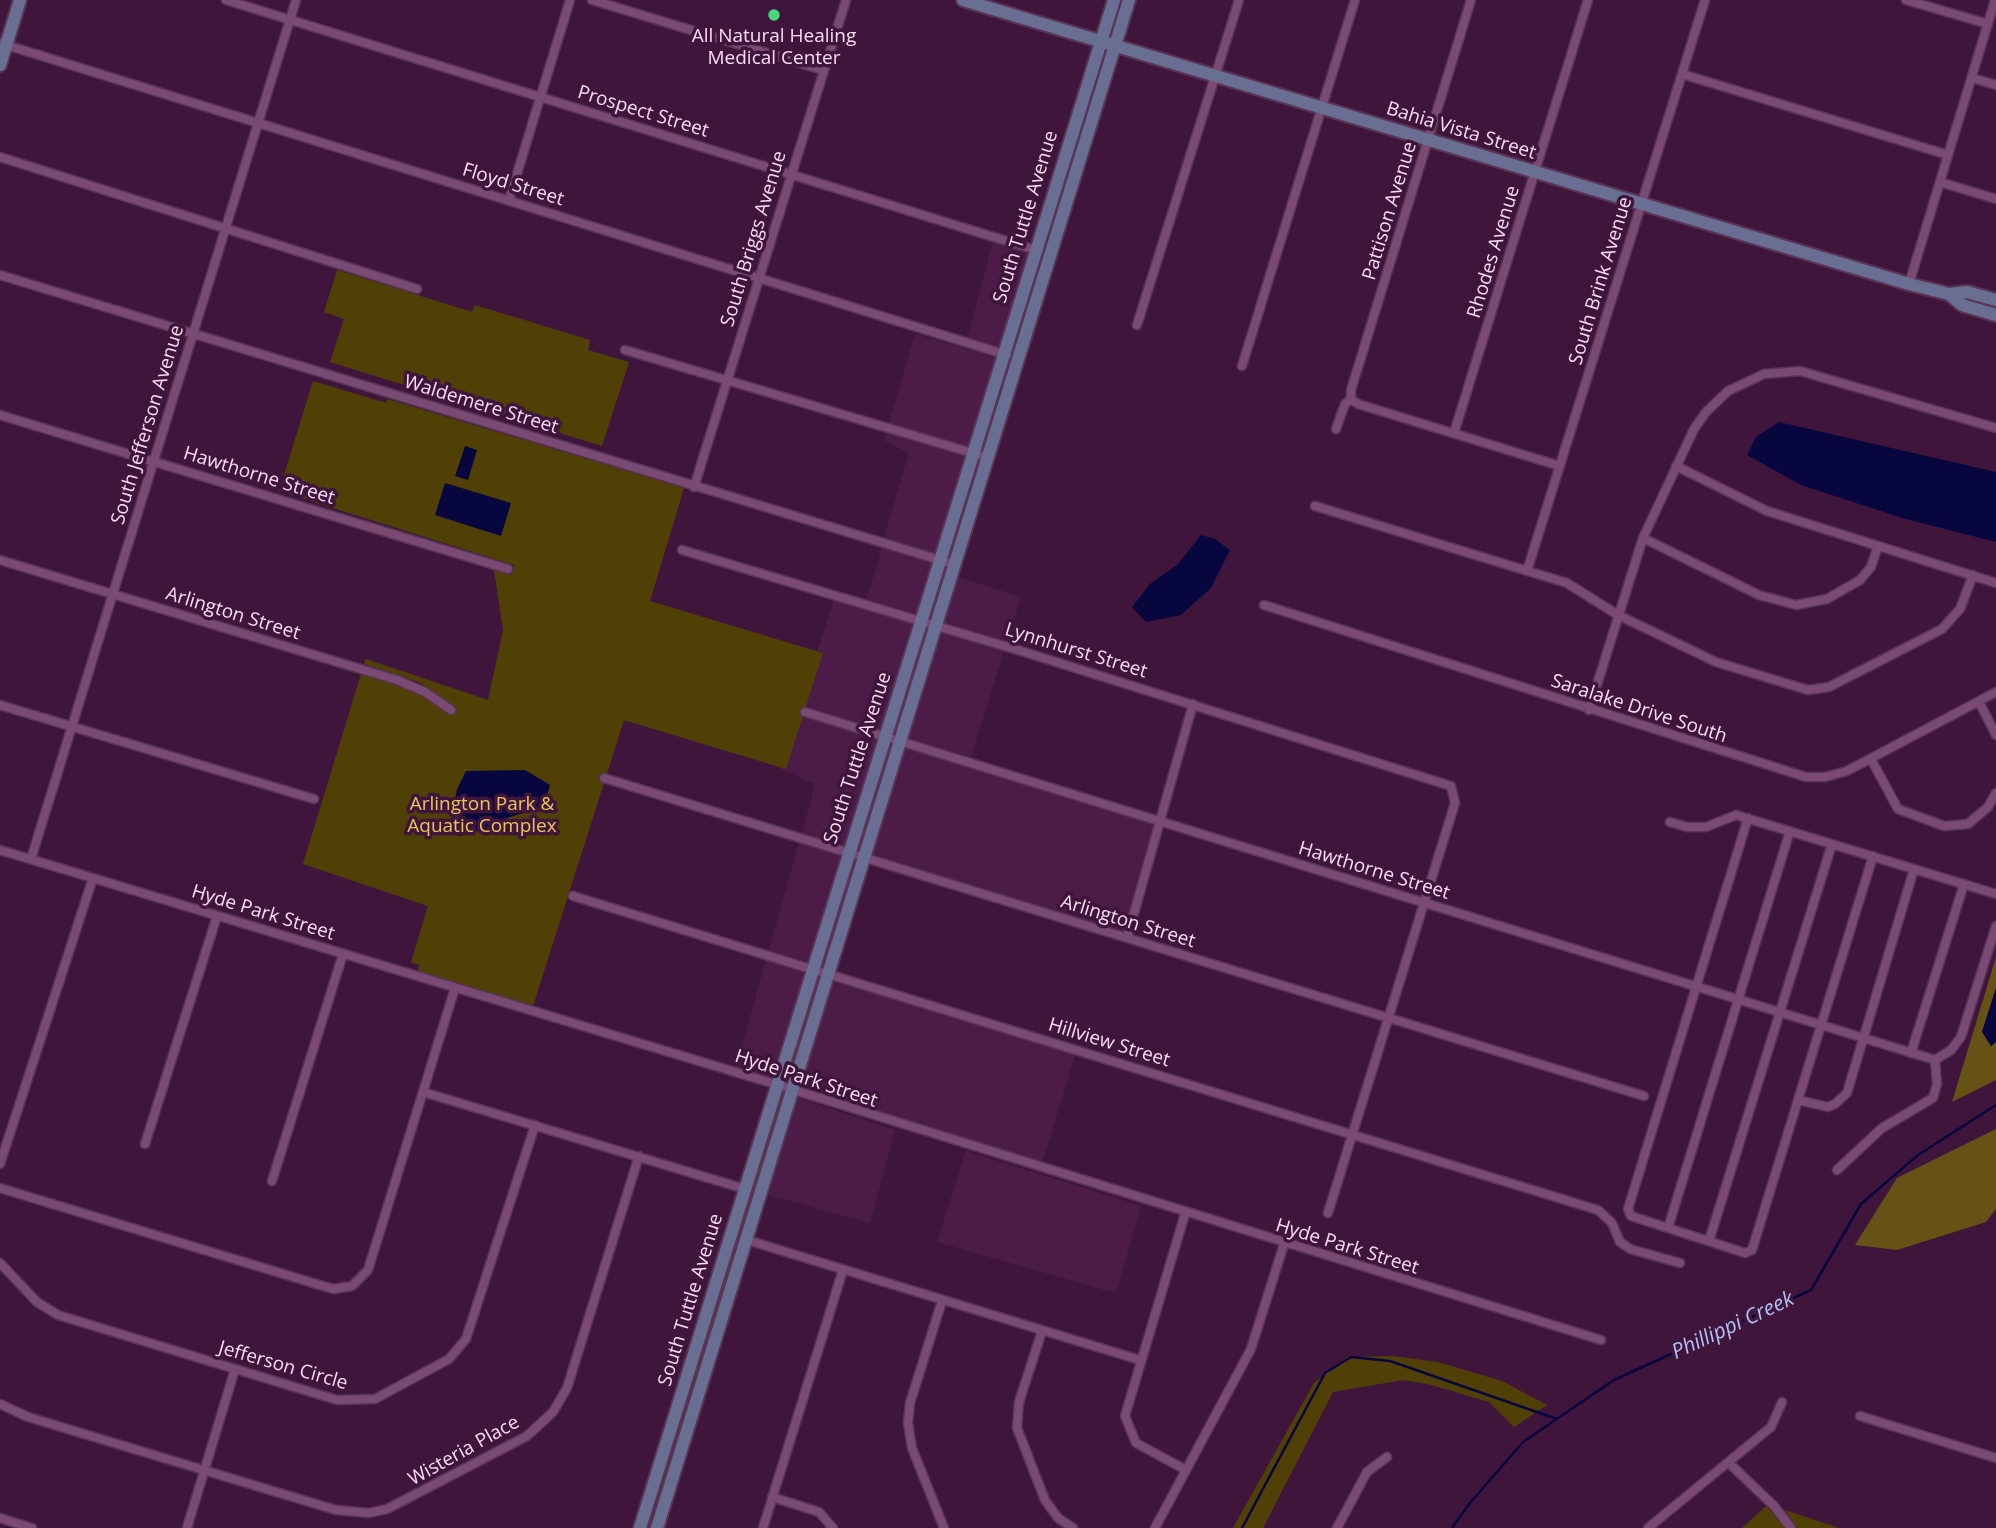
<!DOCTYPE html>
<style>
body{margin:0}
canvas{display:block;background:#40153c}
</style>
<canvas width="1996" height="1528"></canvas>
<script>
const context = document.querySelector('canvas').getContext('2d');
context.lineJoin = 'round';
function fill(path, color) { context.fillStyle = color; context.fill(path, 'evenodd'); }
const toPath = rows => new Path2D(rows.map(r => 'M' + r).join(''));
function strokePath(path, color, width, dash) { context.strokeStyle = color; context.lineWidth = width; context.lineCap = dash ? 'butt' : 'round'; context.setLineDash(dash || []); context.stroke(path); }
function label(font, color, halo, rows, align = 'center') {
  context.font = font + ' "Open Sans",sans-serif'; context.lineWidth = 7; context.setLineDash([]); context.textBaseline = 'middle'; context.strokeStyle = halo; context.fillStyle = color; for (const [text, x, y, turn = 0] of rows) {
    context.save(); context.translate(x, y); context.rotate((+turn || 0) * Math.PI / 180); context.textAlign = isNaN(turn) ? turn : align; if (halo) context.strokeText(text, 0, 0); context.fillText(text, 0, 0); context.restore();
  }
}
fill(toPath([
 [993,242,1030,254,1001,348,967,339],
 [915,334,998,358,969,447,889,423],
 [886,433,966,457,936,553,884,538,909,453,884,440],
 [882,548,933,563,918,614,867,599],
 [955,576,1021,597,1007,641,942,621],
 [834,600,916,624,881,730,802,705,799,715,878,740,845,846,802,833,815,784,779,768],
 [939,631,1004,651,971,757,905,737],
 [902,747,1154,825,1124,932,869,853],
 [799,843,842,856,810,962,769,950],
 [766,960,807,972,774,1079,736,1067],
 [830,979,1075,1055,1042,1164,798,1087],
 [795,1097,895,1130,870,1223,765,1194],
 [966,1151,1141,1206,1116,1293,937,1242]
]), '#4c1b48');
fill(toPath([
 [337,270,472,312,475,305,590,340,588,350,629,362,602,446,330,362,344,319,324,312],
 [313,381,386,403,387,399,684,488,650,601,823,653,786,769,624,720,533,1006,418,971,419,965,411,962,428,906,303,864,361,674,445,700,419,682,364,664,366,659,488,700,503,630,494,570,511,575,514,565,279,491],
 [1392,1356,1438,1362,1502,1381,1547,1405,1514,1427,1489,1402,1428,1384,1403,1380,1333,1392,1263,1528,1233,1528,1314,1383,1347,1357],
 [1766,1506,1785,1528,1742,1528],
 [1785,1510,1839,1528,1797,1528]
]), '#504006');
fill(toPath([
 [1996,957,1996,988,1982,1032,1991,1046,1996,1042,1996,1080,1952,1102],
 [1996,1129,1996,1209,1986,1222,1897,1250,1855,1245,1897,1178]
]), '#655214');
fill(toPath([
 [1779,422,1996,472,1996,542,1902,518,1801,485,1747,455,1756,437],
 [465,446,477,450,468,480,455,476],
 [445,483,511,503,501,536,435,515],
 [1201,535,1215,539,1230,550,1211,588,1181,615,1146,622,1132,607,1150,584,1178,564],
 [525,770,550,785,544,807,507,818,473,833,458,836,450,826,457,789,466,771],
 [1996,988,1996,1042,1991,1046,1982,1032]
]), '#07063e');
strokePath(toPath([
 [1242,1528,1325,1373,1351,1357,1390,1361,1557,1419],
 [1452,1528,1470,1503,1523,1442,1614,1380,1811,1290,1861,1204,1918,1155,1996,1105]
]), '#07063e', 2.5);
const street = toPath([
 [226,0,1039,251],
 [592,0,823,70],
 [1906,0,1988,24],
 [0,43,1007,355],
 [1682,74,1948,155],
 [1972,78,1996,85],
 [0,157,417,289],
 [1940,182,1996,199],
 [509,200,570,0],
 [0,275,953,564],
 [1909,284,1995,0],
 [1137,325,1239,0],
 [625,350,986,457],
 [1242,366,1355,0],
 [1351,399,1358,404,1560,466],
 [0,415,508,569],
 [1336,429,1345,404,1351,399,1351,390,1471,0],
 [1454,433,1588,0],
 [1676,466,1767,511,1996,583],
 [694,487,846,0],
 [1315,506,1567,583,1618,615,1716,662,1808,690,1829,687,1942,629,1960,609,1973,575],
 [1643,538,1759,595,1796,605,1827,599,1860,580,1871,567,1878,546],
 [682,550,1021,651,1451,786,1455,803,1328,1213],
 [0,560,397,680,425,692,451,710],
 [1527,571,1705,0],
 [1264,605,1806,777,1825,777,1847,771,1996,692],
 [1979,702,1996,735],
 [0,705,314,799],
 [1589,710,1643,538,1694,429,1706,412,1728,391,1764,374,1800,371,1996,428],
 [805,712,1935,1060],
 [1871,759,1898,809,1944,826,1968,824,1988,807,1996,793],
 [604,778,1644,1096],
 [1748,818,1628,1209,1631,1216,1745,1253,1752,1250,1873,856],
 [1670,822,1687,827,1706,827,1736,815,1996,894],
 [0,850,765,1081,1601,1340],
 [31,859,296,0],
 [573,896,1598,1210,1612,1223,1620,1242,1630,1249,1680,1263],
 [1127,938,1193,704],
 [1911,1053,1964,884],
 [1935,1060,1951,1050,1961,1037,1996,926],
 [423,1092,745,1189],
 [1798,1100,1828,1107,1835,1104,1847,1093,1914,869],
 [145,1144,217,916],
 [0,1164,93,878],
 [1837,1170,1882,1128,1933,1098,1937,1084,1935,1060],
 [272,1181,343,954],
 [0,1188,333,1289,352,1286,368,1270,455,988],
 [1185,1214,1125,1416,1136,1443,1186,1470],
 [1668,1228,1790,831],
 [747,1240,1140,1360],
 [1709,1241,1832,844],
 [0,1263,37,1302,58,1315,337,1400,375,1399,449,1359,466,1339,535,1125],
 [942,1301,910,1403,908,1423,912,1448,944,1528],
 [1042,1331,1019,1402,1017,1428,1045,1500,1058,1518,1073,1528],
 [0,1404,28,1417,336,1510,369,1513,387,1509,527,1436,553,1412,567,1388,639,1156],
 [1860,1416,1996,1458],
 [1729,1463,1774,1506,1791,1528],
 [772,1497,819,1512,833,1528],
 [0,1518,32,1528],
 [187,1528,235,1369],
 [763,1528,843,1270],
 [1155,1528,1251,1349,1284,1244],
 [1337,1528,1367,1472,1387,1457],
 [1648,1528,1771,1427,1782,1402]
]);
const secondary = toPath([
 [963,0,1909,284,1949,294,1967,292,1996,300],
 [0,65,20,0],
 [1949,294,1962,305,1996,315],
 [640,1528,1114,0],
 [657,1528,1129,0]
]);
strokePath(street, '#583554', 11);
strokePath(secondary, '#583554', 16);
strokePath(street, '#7a4a74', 8);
strokePath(secondary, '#696f93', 12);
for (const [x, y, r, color] of [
 [774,15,7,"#46d77a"]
]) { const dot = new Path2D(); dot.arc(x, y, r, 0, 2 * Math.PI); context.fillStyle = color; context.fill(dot); strokePath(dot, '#40153c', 2.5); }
label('19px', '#f8dcf3', '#40153c', [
 ["All Natural Healing",774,37],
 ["Medical Center",774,59]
]);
label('19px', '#f8dcf3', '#40153c', [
 ["Prospect Street",643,112,17],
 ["Bahia Vista Street",1461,131,17],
 ["Floyd Street",513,185,17],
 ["Pattison Avenue",1390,211,-73],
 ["South Tuttle Avenue",1026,217,-73],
 ["South Briggs Avenue",754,239,-73],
 ["Rhodes Avenue",1494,252,-73],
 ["South Brink Avenue",1601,281,-73],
 ["Waldemere Street",481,405,17],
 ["South Jefferson Avenue",148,425,-73],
 ["Hawthorne Street",259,476,17],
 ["Arlington Street",233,614,17],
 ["Lynnhurst Street",1076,651,17],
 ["Saralake Drive South",1639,709,18],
 ["South Tuttle Avenue",858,758,-72],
 ["Hawthorne Street",1374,871,17],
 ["Hyde Park Street",263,913,17],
 ["Arlington Street",1128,922,17],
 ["Hillview Street",1109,1043,17],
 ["Hyde Park Street",806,1079,18],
 ["Hyde Park Street",1347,1247,17],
 ["South Tuttle Avenue",691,1300,-73],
 ["Jefferson Circle",283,1366,16],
 ["Wisteria Place",464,1451,-29]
]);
label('19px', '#e9c65a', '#40153c', [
 ["Arlington Park &",482,805],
 ["Aquatic Complex",482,827]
]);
label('italic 21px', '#b1c2f8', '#40153c', [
 ["Phillippi Creek",1733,1326,-25]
]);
</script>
